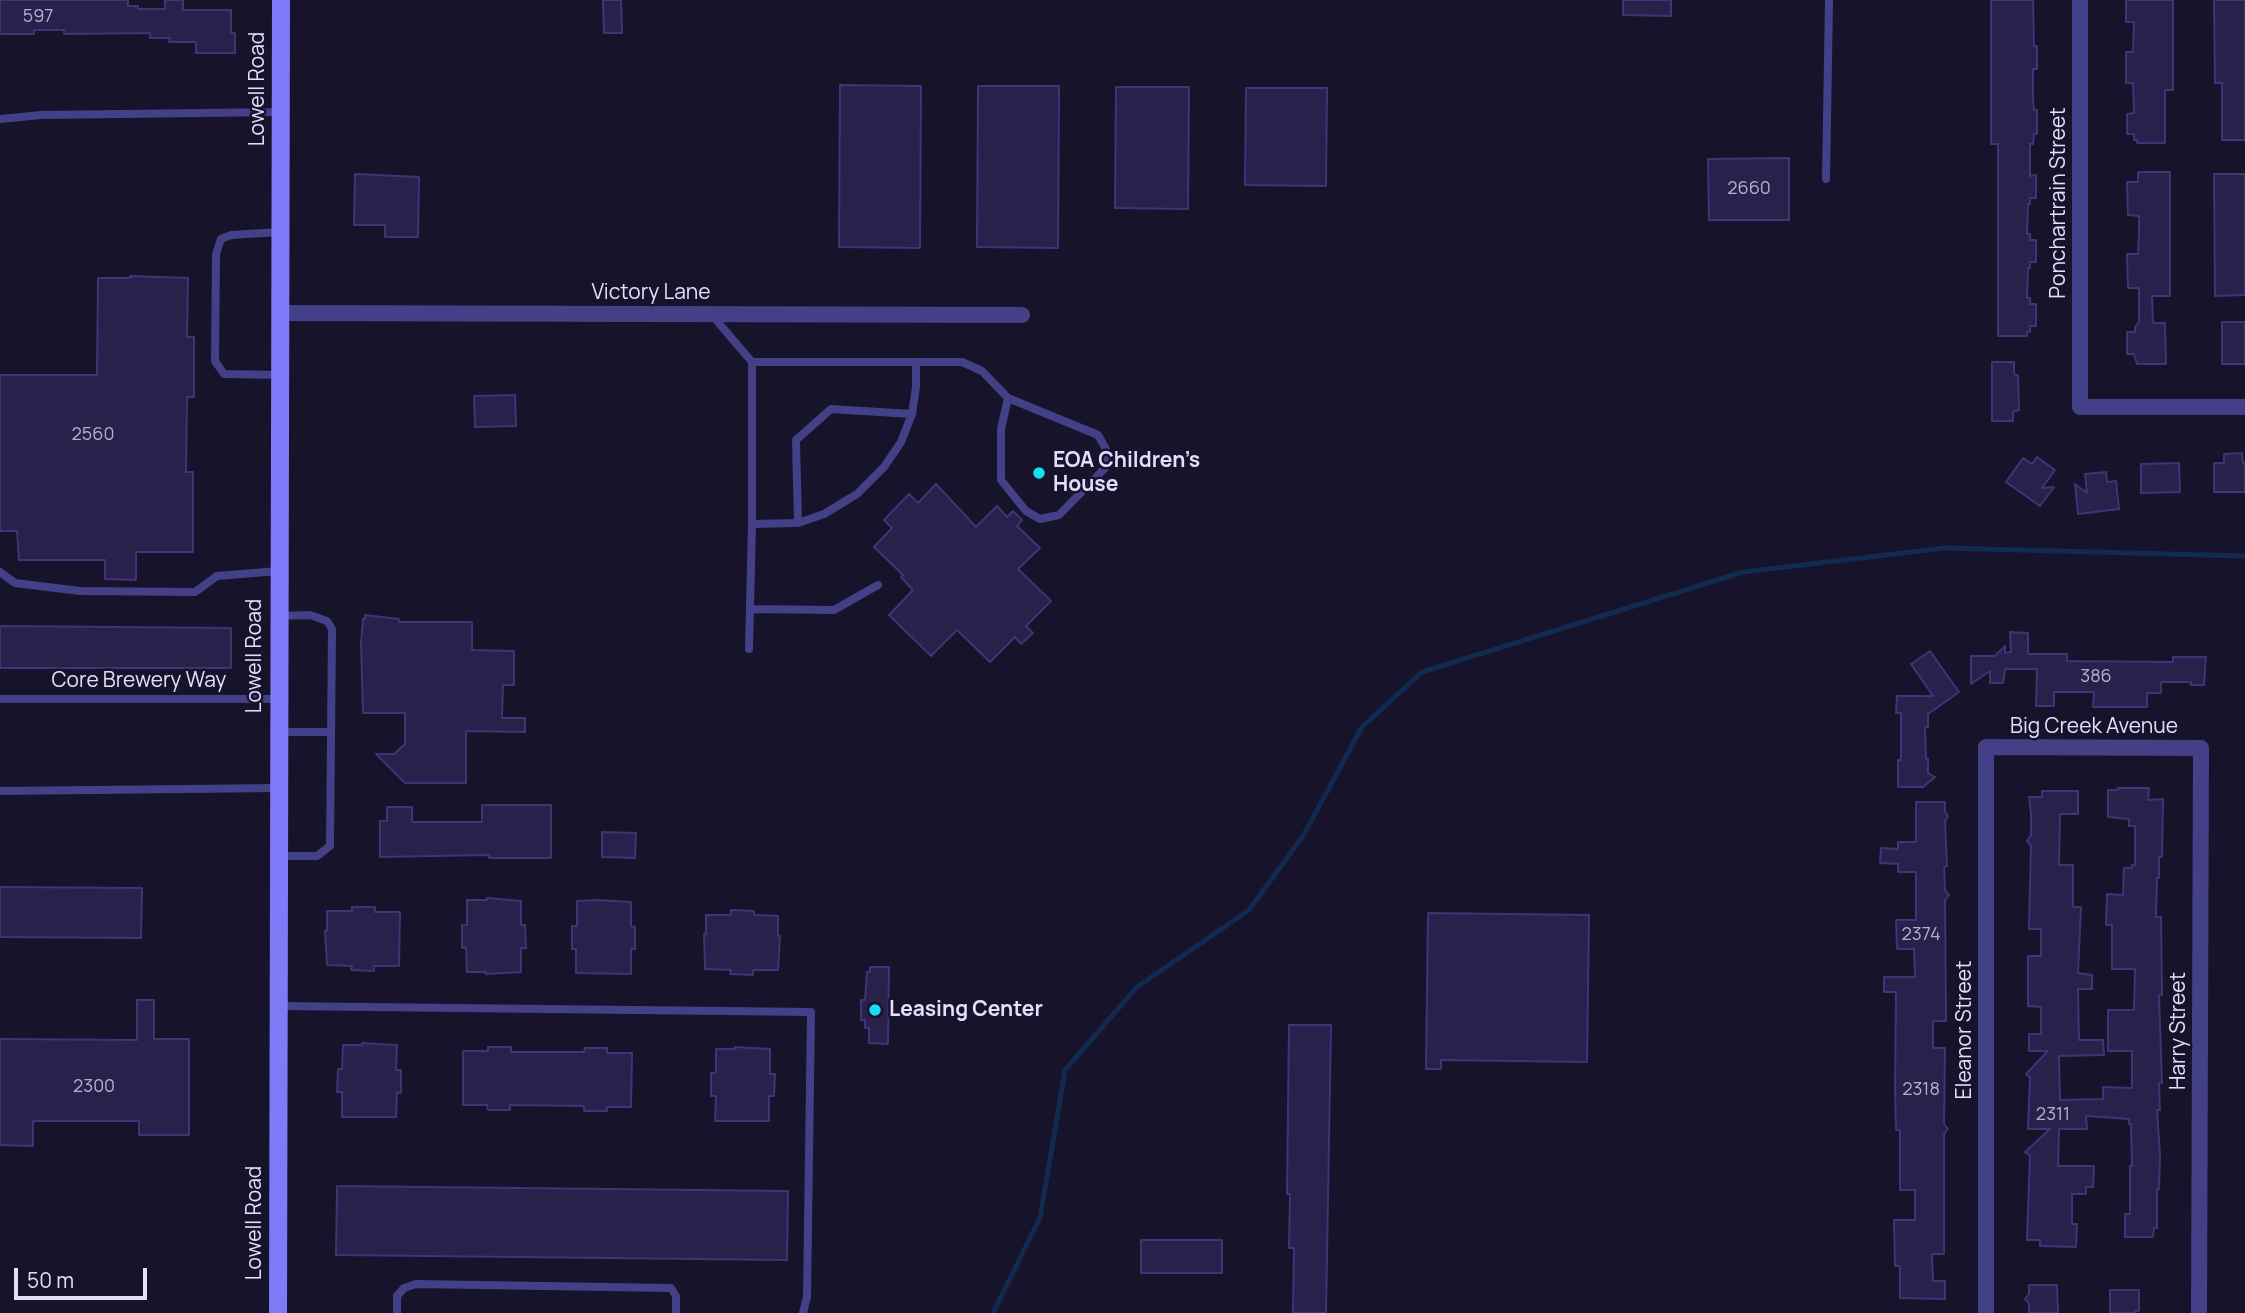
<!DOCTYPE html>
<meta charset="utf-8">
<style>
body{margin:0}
#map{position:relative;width:2245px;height:1313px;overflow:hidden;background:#17132b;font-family:Manrope,sans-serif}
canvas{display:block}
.scale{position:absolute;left:14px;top:1268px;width:133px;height:32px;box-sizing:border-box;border:4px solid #e2dffd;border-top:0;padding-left:9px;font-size:21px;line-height:24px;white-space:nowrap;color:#e2dffd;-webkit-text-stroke:5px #17132b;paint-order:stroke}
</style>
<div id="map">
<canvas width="2245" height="1313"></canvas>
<div class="scale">50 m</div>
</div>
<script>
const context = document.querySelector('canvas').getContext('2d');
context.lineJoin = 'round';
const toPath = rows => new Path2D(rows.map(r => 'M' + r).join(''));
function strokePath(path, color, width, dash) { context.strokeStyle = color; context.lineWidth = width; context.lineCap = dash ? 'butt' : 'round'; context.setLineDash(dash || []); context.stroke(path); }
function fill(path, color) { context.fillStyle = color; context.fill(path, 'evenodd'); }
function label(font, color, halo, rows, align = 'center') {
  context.font = font + ' Manrope,sans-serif'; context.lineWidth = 5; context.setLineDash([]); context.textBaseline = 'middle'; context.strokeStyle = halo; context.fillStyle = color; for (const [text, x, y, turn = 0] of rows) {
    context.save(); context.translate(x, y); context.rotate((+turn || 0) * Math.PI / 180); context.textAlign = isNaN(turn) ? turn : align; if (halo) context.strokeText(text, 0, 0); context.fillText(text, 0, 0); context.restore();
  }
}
strokePath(toPath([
 [993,1313,1040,1218,1065,1070,1137,987,1249,910,1303,836,1362,727,1422,672,1743,572,1945,548,2245,556]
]), '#122a50', 5);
const building = toPath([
 [0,0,128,0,128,6,138,6,138,9,165,9,165,0,183,0,183,10,231,10,231,33,235,33,235,53,196,53,196,42,169,42,170,38,150,38,150,33,64,34,64,30,34,30,34,34,0,34,0,0],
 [603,0,621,0,622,33,604,33,603,0],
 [1623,0,1671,0,1671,16,1623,15,1623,0],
 [1991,0,2033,0,2034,46,2037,46,2037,69,2033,69,2033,100,2034,110,2037,110,2037,134,2034,134,2033,144,2030,144,2030,176,2036,175,2036,198,2030,198,2030,204,2028,204,2027,234,2030,234,2030,240,2036,240,2036,262,2030,262,2030,268,2028,268,2027,298,2030,298,2030,304,2036,304,2036,326,2030,326,2030,332,2027,332,2027,336,1998,336,1998,144,1991,144,1991,0],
 [2126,0,2173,0,2173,90,2165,90,2165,143,2137,143,2137,140,2134,140,2134,134,2127,134,2127,114,2134,113,2133,83,2126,83,2126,52,2133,52,2134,22,2126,22,2126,0],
 [2214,0,2245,0,2245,140,2222,140,2222,83,2215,83,2214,0],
 [840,85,921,86,920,248,839,247,840,85],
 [978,86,1059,86,1058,248,977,247,978,86],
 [1116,87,1189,87,1188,209,1115,208,1116,87],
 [1246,88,1327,88,1326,186,1245,185,1246,88],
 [1789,158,1789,220,1709,220,1708,159,1789,158],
 [2138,172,2170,172,2170,296,2152,296,2153,323,2165,323,2166,364,2137,364,2134,354,2127,354,2127,332,2135,332,2135,327,2139,322,2139,288,2128,288,2127,254,2138,254,2139,232,2139,216,2128,215,2127,182,2138,182,2138,172],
 [355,174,419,177,418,237,385,237,385,225,354,225,355,174],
 [2214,174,2245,174,2245,295,2215,296,2214,174],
 [130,276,188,278,187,337,194,337,194,397,187,397,186,472,193,472,193,552,136,552,136,580,105,579,105,560,19,560,17,531,0,531,0,375,97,375,98,278,130,278,130,276],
 [2222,322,2245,322,2245,364,2222,364,2222,322],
 [1992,362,2014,362,2014,372,2015,375,2018,375,2019,410,2013,412,2013,421,1992,421,1992,362],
 [515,395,516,426,475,427,474,396,515,395],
 [2242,453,2243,463,2245,463,2245,492,2214,492,2214,463,2224,463,2224,454,2242,453],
 [2037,457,2055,470,2042,488,2054,487,2040,506,2006,482,2023,458,2032,464,2037,457],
 [2179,463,2180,492,2141,493,2141,464,2179,463],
 [2106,472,2107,482,2116,481,2119,509,2078,514,2075,484,2087,493,2085,474,2106,472],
 [936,484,976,527,997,506,1007,517,1013,511,1022,520,1017,526,1040,548,1018,569,1051,601,1026,626,1033,633,1021,644,1015,637,990,662,957,630,931,656,889,615,913,590,901,577,903,575,874,547,892,528,884,520,909,494,918,503,936,484],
 [365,615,399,619,399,622,472,622,472,650,514,651,514,685,503,685,502,718,525,718,525,732,466,731,466,783,405,783,376,754,394,754,405,744,405,713,363,713,361,643,363,619,365,619,365,615],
 [0,626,231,628,231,668,0,668,0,626],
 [2010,632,2028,633,2028,654,2067,654,2067,661,2173,662,2173,657,2206,657,2204,685,2191,685,2191,682,2161,682,2161,693,2147,693,2147,707,2093,707,2094,692,2054,692,2054,706,2036,706,2037,669,2005,669,2003,683,1990,683,1990,671,1971,684,1971,656,1995,656,2005,646,2005,653,2011,652,2010,632],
 [1930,651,1959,692,1928,714,1928,727,1925,727,1926,759,1928,759,1928,773,1935,777,1923,787,1898,787,1898,760,1901,760,1901,713,1896,713,1897,696,1933,696,1911,664,1930,651],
 [2118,788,2149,788,2148,800,2163,799,2162,857,2159,857,2159,878,2157,878,2156,917,2161,917,2162,995,2159,995,2162,1083,2159,1083,2160,1110,2157,1110,2160,1156,2159,1189,2157,1189,2157,1228,2154,1228,2153,1237,2125,1237,2125,1214,2130,1214,2130,1166,2132,1166,2131,1124,2129,1124,2129,1119,2086,1116,2087,1129,2059,1129,2058,1166,2094,1166,2093,1187,2086,1187,2086,1194,2072,1194,2072,1224,2077,1224,2076,1247,2040,1246,2040,1240,2027,1240,2030,1156,2025,1152,2050,1129,2028,1129,2030,1078,2026,1074,2048,1051,2029,1051,2029,1034,2041,1034,2041,1007,2028,1006,2028,956,2041,956,2041,929,2029,929,2031,846,2027,841,2031,835,2031,814,2029,797,2042,797,2042,791,2078,791,2078,814,2060,814,2059,865,2073,865,2073,907,2081,907,2078,973,2092,975,2092,989,2078,989,2079,1040,2103,1040,2104,1055,2059,1056,2060,1100,2103,1099,2103,1087,2132,1088,2132,1051,2108,1051,2108,1010,2134,1010,2135,969,2112,969,2112,925,2106,925,2107,894,2123,895,2124,868,2132,868,2132,865,2135,865,2135,826,2129,826,2129,819,2108,817,2108,790,2118,790,2118,788],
 [1916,802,1945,802,1945,812,1948,816,1945,821,1947,866,1944,867,1945,890,1949,895,1945,900,1946,1021,1933,1021,1933,1048,1945,1048,1944,1124,1948,1129,1944,1134,1944,1254,1932,1254,1933,1281,1945,1281,1945,1299,1900,1298,1900,1266,1895,1266,1894,1220,1915,1220,1915,1190,1900,1190,1900,1130,1896,1130,1895,1091,1896,992,1884,992,1884,977,1915,977,1914,949,1897,949,1896,920,1916,920,1916,872,1898,872,1898,864,1880,863,1881,848,1898,849,1898,842,1916,842,1916,802],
 [482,805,551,805,551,858,489,858,489,855,380,857,380,821,387,821,387,807,412,807,412,822,482,822,482,805],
 [602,832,636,833,635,858,602,857,602,832],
 [0,887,142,888,141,938,0,937,0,887],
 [487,898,521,901,521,925,525,925,526,948,521,948,521,972,486,974,486,972,467,972,466,947,462,948,462,925,467,925,467,900,487,900,487,898],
 [597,900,631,902,631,926,635,927,635,949,631,949,631,974,576,973,576,949,572,949,572,926,577,926,577,901,597,900],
 [352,907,375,907,375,912,400,912,399,966,374,966,374,971,351,970,352,966,327,965,325,931,327,931,327,911,352,911,352,907],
 [731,910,754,911,754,915,778,916,778,936,780,936,778,970,753,970,753,975,730,974,731,970,705,969,704,934,706,934,706,915,731,915,731,910],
 [1428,913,1589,915,1587,1062,1441,1060,1441,1069,1426,1069,1428,913],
 [870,967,889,967,888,1044,869,1043,869,1028,865,1028,865,1020,861,1020,861,1000,865,1000,867,972,870,972,870,967],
 [137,1000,154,1000,154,1039,189,1039,189,1135,139,1135,139,1121,33,1121,33,1146,0,1145,0,1039,137,1040,137,1000],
 [1289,1025,1331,1025,1326,1313,1293,1313,1294,1248,1289,1248,1290,1194,1287,1194,1289,1025],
 [362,1043,397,1045,396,1070,401,1070,401,1093,397,1092,396,1117,342,1117,342,1092,337,1092,338,1069,342,1069,343,1045,362,1045,362,1043],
 [488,1047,511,1047,511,1052,584,1052,585,1048,607,1048,607,1053,632,1053,631,1107,607,1107,607,1111,584,1111,584,1106,510,1105,510,1110,488,1110,487,1105,463,1105,463,1051,488,1051,488,1047],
 [735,1047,770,1049,770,1074,775,1074,774,1096,769,1096,769,1121,715,1121,716,1096,711,1096,711,1073,716,1073,716,1049,735,1049,735,1047],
 [337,1186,788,1191,787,1260,336,1255,337,1186],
 [1141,1240,1222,1240,1222,1273,1141,1273,1141,1240],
 [2029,1285,2057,1285,2058,1313,2029,1313,2029,1304,2025,1299,2029,1294,2029,1285],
 [2110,1290,2139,1290,2139,1311,2135,1311,2135,1313,2110,1313,2110,1290]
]);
fill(building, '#29204c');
strokePath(building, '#403376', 2);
strokePath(toPath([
 [0,119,41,115,281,112],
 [1826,179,1829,0],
 [711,314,752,362,752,524,798,523,824,514,857,494,884,467,901,442,912,414,916,387,916,362,752,362],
 [916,362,962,362,982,371,1008,398,1098,435,1106,449,1106,467,1059,515,1040,519,1026,511,1001,480,1001,429,1008,398],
 [280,375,224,374,215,361,216,254,221,239,231,235,280,232],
 [798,523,796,440,831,409,912,414],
 [0,572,15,583,80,591,195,592,217,576,278,571],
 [750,609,834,610,878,585],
 [749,649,752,524],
 [0,699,278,699],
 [278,732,331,732],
 [0,791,277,788],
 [277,856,317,856,330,846,332,629,327,621,310,615,278,616],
 [279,1006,811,1012,807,1297,803,1313],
 [397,1313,397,1296,404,1288,416,1284,671,1288,676,1296,676,1313]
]), '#434088', 8);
strokePath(toPath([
 [2080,0,2080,407,2245,407],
 [280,313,1022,315],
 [1986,1313,1986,747,2201,748,2199,1313]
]), '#434088', 16);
strokePath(toPath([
 [278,1313,281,0]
]), '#7e7bf9', 18);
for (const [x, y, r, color] of [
 [1039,473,7,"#15ddf4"],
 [875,1010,7,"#15ddf4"]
]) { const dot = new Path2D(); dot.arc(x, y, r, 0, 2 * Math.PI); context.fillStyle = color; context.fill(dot); strokePath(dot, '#17132b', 2.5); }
label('18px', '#b4afd1', null, [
 ["597",38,17],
 ["2660",1749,189],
 ["2560",93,435],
 ["386",2096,677],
 ["2374",1921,935],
 ["2300",94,1087],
 ["2318",1921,1090],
 ["2311",2053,1115]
]);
label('21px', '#e2dffd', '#17132b', [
 ["Lowell Road",258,89,-90],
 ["Ponchartrain Street",2059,203,-90],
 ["Victory Lane",651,293],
 ["Lowell Road",255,656,-90],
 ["Core Brewery Way",139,681],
 ["Big Creek Avenue",2094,727],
 ["Eleanor Street",1965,1030,-90],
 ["Harry Street",2179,1031,-90],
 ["Lowell Road",255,1223,-90]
]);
label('bold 21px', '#e2dffd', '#17132b', [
 ["EOA Children’s",1053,461],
 ["House",1053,485],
 ["Leasing Center",889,1010]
], 'left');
</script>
